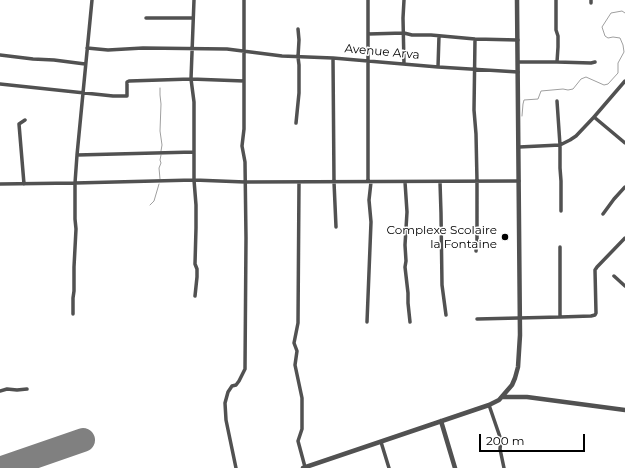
<!DOCTYPE html>
<style>
body{margin:0}
#map{position:relative;width:625px;height:468px;overflow:hidden;background:#fff;font-family:Montserrat,sans-serif}
canvas{display:block}
.scale{position:absolute;left:479px;top:434px;width:106px;height:18px;box-sizing:border-box;border:2px solid #000;border-top:0;padding-left:5px;font-size:12px;line-height:14px;white-space:nowrap;color:#000;-webkit-text-stroke:3px #fff;paint-order:stroke}
</style>
<div id="map">
<canvas width="625" height="468"></canvas>
<div class="scale">200 m</div>
</div>
<script>
const context = document.querySelector('canvas').getContext('2d');
context.lineJoin = 'round';
const toPath = rows => new Path2D(rows.map(r => 'M' + r).join(''));
function strokePath(path, color, width, dash) { context.strokeStyle = color; context.lineWidth = width; context.lineCap = dash ? 'butt' : 'round'; context.setLineDash(dash || []); context.stroke(path); }
function label(font, color, halo, rows, align = 'center') {
  context.font = font + ' Montserrat,sans-serif'; context.lineWidth = 3; context.setLineDash([]); context.textBaseline = 'middle'; context.strokeStyle = halo; context.fillStyle = color; for (const [text, x, y, turn = 0] of rows) {
    context.save(); context.translate(x, y); context.rotate((+turn || 0) * Math.PI / 180); context.textAlign = isNaN(turn) ? turn : align; if (halo) context.strokeText(text, 0, 0); context.fillText(text, 0, 0); context.restore();
  }
}
strokePath(toPath([
 [160,88,160,95,161,104,160,131,162,145,161,151],
 [522,116,523,104,524,100,538,99,541,91,563,89,568,90,573,89,581,79,586,77,604,85,608,84,618,73,618,63,624,52,623,45,620,38,613,37,608,38,605,36,602,27,611,13,622,11,625,13],
 [160,179,159,168,161,163,160,160,161,155],
 [150,205,154,201,159,184]
]), '#9f9f9f', 1);
strokePath(toPath([
 [2,468,83,440]
]), '#808080', 24);
strokePath(toPath([
 [194,0,191,79,194,102,194,180,196,205,196,228,195,264,197,269,197,277,195,296],
 [404,0,403,18,404,64],
 [556,0,556,30,558,36,558,47,557,62],
 [591,0,591,3],
 [146,18,193,18],
 [368,34,404,33,412,35,431,35,475,39,518,40],
 [475,39,474,110,476,134,477,181,477,240,476,251],
 [87,48,108,50,143,48,227,49,282,56,333,58,438,67,518,72],
 [0,55,33,59,54,60,85,64],
 [333,58,334,182,336,227],
 [518,62,557,62,591,63,595,62],
 [438,67,439,36],
 [0,84,113,96,127,96,127,82,129,81,191,79,244,81],
 [557,101,560,145,560,168,561,181,561,211],
 [594,117,625,81],
 [296,123,299,93,299,65,298,57,299,40,298,29],
 [519,147,560,145,570,140,576,136,594,117,625,143],
 [77,155,194,152],
 [299,182,298,323,294,343,297,351,295,365,302,398,302,429,298,441,305,467],
 [368,182,368,0],
 [405,182,407,212,405,245,406,261,405,267,408,293,408,303,410,322],
 [440,182,441,213,442,285,446,315],
 [0,184,75,183,77,155,92,0],
 [24,184,19,124,25,120],
 [603,214,614,199,625,187],
 [614,276,625,286],
 [73,314,73,298,74,291,74,267,76,229,75,219,75,183,194,180,245,182,519,181],
 [560,317,560,247],
 [477,319,560,317,591,316,595,315,596,313,595,270,597,267,625,238],
 [367,322,371,222,369,200,371,182],
 [0,391,7,389,17,390,27,389],
 [489,405,501,440,500,449,504,468],
 [381,442,389,468],
 [236,468,226,420,225,403,228,392,232,386,236,385,239,381,245,369,246,238,245,162,242,146,244,129,244,0]
]), '#515151', 3.5);
strokePath(toPath([
 [502,397,527,397,625,410],
 [441,421,455,468],
 [303,468,489,405,499,400,512,385,515,378,518,367,520,335,517,0]
]), '#515151', 4.5);
for (const [x, y, r, color] of [
 [505,237,4,"#000"]
]) { const dot = new Path2D(); dot.arc(x, y, r, 0, 2 * Math.PI); context.fillStyle = color; context.fill(dot); strokePath(dot, '#fff', 1.5); }
label('12px', '#000', '#fff', [
 ["Avenue Arva",382,52,5]
]);
label('12px', '#000', '#fff', [
 ["Complexe Scolaire",497,230],
 ["la Fontaine",497,244]
], 'right');
</script>
